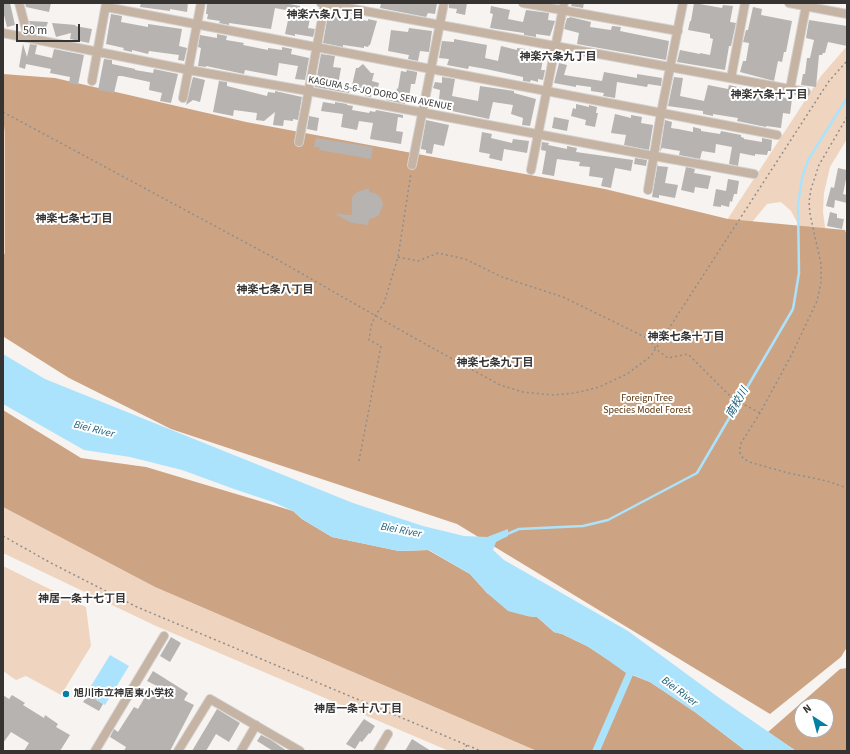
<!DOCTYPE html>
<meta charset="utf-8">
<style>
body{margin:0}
#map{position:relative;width:850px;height:754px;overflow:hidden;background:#f7f3f0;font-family:"Source Sans 3",sans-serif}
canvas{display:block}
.frame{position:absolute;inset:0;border:4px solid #363433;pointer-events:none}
.north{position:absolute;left:794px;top:698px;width:40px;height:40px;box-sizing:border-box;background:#fff;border:1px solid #afaead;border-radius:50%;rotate:324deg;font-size:11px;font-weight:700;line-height:16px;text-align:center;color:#363433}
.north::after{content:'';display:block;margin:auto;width:14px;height:18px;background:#0380a6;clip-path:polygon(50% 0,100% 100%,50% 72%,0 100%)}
.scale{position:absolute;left:16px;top:24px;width:64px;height:18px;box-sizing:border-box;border:2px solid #363433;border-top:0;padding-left:5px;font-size:12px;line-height:14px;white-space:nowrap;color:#363433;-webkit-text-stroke:3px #fff;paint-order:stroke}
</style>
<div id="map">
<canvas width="850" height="754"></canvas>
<div class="frame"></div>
<div class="north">N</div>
<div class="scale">50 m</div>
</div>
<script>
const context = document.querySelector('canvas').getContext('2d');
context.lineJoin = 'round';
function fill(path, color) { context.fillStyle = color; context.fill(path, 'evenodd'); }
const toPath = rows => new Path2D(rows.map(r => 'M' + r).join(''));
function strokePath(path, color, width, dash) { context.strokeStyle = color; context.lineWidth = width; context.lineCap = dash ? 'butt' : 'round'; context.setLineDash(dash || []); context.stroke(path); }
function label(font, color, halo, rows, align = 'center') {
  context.font = font + ' "Source Sans 3","Noto Sans JP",sans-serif'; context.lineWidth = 4; context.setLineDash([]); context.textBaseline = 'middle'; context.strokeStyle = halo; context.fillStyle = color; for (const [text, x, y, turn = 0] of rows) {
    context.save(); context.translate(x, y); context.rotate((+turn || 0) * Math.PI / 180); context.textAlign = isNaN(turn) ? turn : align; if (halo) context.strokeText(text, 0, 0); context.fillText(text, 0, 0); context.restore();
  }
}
fill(toPath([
 [847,46,847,139,830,167,824,193,823,212,828,249,838,267,832,288,801,357,789,372,783,389,773,395,774,408,769,424,782,445,797,443,807,444,830,454,847,463,847,508,803,503,781,503,753,500,745,490,727,476,721,464,719,452,726,435,799,313,807,287,808,261,804,235,791,211,781,202,767,204,748,227,694,311,662,368,634,386,604,398,563,406,518,403,492,396,447,368,440,369,437,379,436,390,427,410,416,418,396,418,361,409,349,410,331,403,302,380,302,365,297,349,309,317,323,298,22,132,5,132,5,254,3,254,3,96,61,119,356,282,392,296,400,307,428,321,445,339,462,343,488,358,505,364,511,370,513,375,521,379,555,379,595,376,618,365,642,350,821,76],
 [3,507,155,587,537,751,449,751,156,626,3,553],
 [3,566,86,607,91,646,61,695,26,676,16,680,3,671]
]), '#efd5bf');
fill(toPath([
 [3,74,55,78,246,122,605,189,728,219,845,230,847,236,847,647,841,657,770,714,457,524,171,429,69,378,4,337,3,335,3,254,5,254,5,132,3,118],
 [3,410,81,458,146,467,293,511,302,519,332,537,399,551,428,550,470,574,487,593,527,616,537,617,554,632,562,634,587,646,632,675,650,682,695,712,746,751,537,751,155,587,3,507],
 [847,668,847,751,796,751,768,732,840,669],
 [802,706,826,706,826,730,802,730]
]), '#cca483');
fill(toPath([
 [3,354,45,379,353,503,423,526,464,536,487,537,508,529,508,536,496,542,493,550,504,560,628,631,718,697,796,751,746,751,695,712,650,682,633,675,600,751,592,751,626,673,605,658,587,646,562,634,554,632,537,617,527,616,508,611,487,593,470,574,429,550,399,551,332,537,302,519,293,511,273,502,234,489,182,470,130,457,84,450,3,404],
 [110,655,129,666,105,705,86,694]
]), '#ace3fc');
strokePath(toPath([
 [505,535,519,529,583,526,608,520,697,473,793,309,799,273,798,204,802,178,808,160,847,98]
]), '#ace3fc', 2.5);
fill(toPath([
 [3,3,10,3,15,25,7,27,3,11],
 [25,3,51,3,49,12,26,7],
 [141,3,188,3,187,12,170,9,170,11,140,7],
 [207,3,284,3,300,6,300,8,312,10,308,28,315,29,313,37,295,34,295,36,285,34,290,11,275,8,271,29,229,23,229,25,219,23,220,21,207,19,208,14,206,14],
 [381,3,437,3,435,14,428,13,426,17,380,8],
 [449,3,467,3,465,15,456,13,457,9,449,8],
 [572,3,584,3,583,8,571,6],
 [694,3,722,8,723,5,733,6,730,22,736,23,731,46,729,46,725,70,677,62,680,50,700,54,700,53,710,55,713,39,710,38,710,34,688,30,690,21,691,21],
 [491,6,510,10,508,19,523,22,526,10,549,13,548,20,555,21,550,36,536,34,536,37,524,35,524,33,490,28,493,14,490,13],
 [753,7,762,9,761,15,792,21,786,52,784,52,782,62,778,61,774,81,740,72,743,61,746,61,749,43,743,42,746,30,748,30],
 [111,14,122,16,121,22,148,27,148,24,182,29,179,46,187,48,184,61,178,60,179,55,149,51,148,54,132,50,132,52,123,50,124,48,106,44],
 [328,14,368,21,368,19,377,21,370,45,369,45,368,47,364,46,364,48,343,45,343,47,323,43],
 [570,17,591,22,590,27,611,30,612,26,621,27,620,31,669,41,666,60,577,44,579,33,564,29,567,18,569,18],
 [809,20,847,26,847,46,828,42,825,53,823,53,822,55,819,55,816,87,801,85,803,74,805,74,807,58,810,58,814,40,806,38],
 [29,21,48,22,45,30,32,29],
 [52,23,76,25,75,26,92,29,89,43,70,39,71,33,56,37],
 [409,28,432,31,429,52,420,51,418,61,408,59,409,55,388,51,391,30,408,32],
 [217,34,227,36,226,40,244,43,243,45,268,50,268,48,282,50,282,47,292,49,291,54,309,58,305,80,295,79,298,66,279,63,277,76,245,70,244,74,206,66,206,67,198,66,201,48,198,47,200,35,217,38],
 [454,39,487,45,485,58,498,61,501,46,517,50,517,48,533,50,532,52,544,54,541,70,545,70,543,80,538,79,538,82,531,80,530,82,523,81,523,77,486,69,469,66,468,69,447,65,449,59,439,58,442,41,454,42],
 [23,44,27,57,30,44,37,45,35,54,52,58,54,49,84,55,78,85,69,83,70,77,50,73,51,69,26,64,25,69,19,67],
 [321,54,335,56,333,67,341,68,338,85,350,87,349,93,315,87],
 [104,59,112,60,112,64,135,69,135,70,153,73,154,69,178,74,171,103,160,101,162,93,149,90,150,82,122,76,118,76,114,93,98,90],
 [559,63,567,65,564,75,602,81,604,72,637,78,637,74,662,78,661,86,648,84,647,87,617,82,615,98,603,96,604,93,591,91,591,87,576,85,576,87,554,83],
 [363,64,371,73,374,73,372,81,379,83,377,92,372,91,371,97,365,96,365,93,351,90,356,68,358,68],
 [407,70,417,72,417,74,415,84,411,84,409,99,406,99,405,104,386,100,387,93,396,94,397,88,398,89,401,71,406,72],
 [193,77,205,80,200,102,193,100,186,105],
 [442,77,455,79,452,96,478,101,480,86,514,91,514,93,536,99,530,126,522,125,523,118,511,114,513,105,493,102,489,119,438,108,440,90,433,88,435,82,442,83],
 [674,77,683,78,680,96,704,101,708,85,728,89,729,85,755,91,755,93,792,99,790,114,783,113,781,128,766,126,766,127,737,121,738,118,713,114,713,116,703,114,703,111,668,106],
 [219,81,227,82,227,86,267,96,268,92,275,93,275,91,302,97,298,120,293,119,293,121,284,120,283,126,273,125,275,112,264,121,256,120,257,113,234,110,233,116,213,112],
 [323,102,335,104,335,102,347,104,347,105,353,106,352,110,369,113,370,111,375,112,376,110,403,115,403,118,398,117,396,131,403,132,401,144,370,139,373,123,359,121,357,130,341,127,343,114,321,111],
 [576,104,589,107,589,105,597,107,596,113,598,113,595,127,585,125,586,120,571,116,573,108,576,109],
 [615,114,631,118,631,115,642,117,641,123,653,125,649,150,624,145,626,135,611,133],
 [309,116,319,118,317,131,307,129],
 [554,117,569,120,567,131,552,128],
 [426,120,449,125,444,146,434,144,432,154,426,153,426,150,421,149,421,148],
 [665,120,672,122,671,128,678,129,693,132,693,127,701,129,701,131,720,134,721,131,741,135,741,137,744,138,744,139,762,142,762,138,772,140,771,151,768,151,767,155,755,154,755,156,740,153,738,166,729,164,732,147,716,144,715,153,702,151,700,159,679,155,680,151,662,148,660,152],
 [482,132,492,134,491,138,512,143,513,139,529,141,527,153,504,149,502,161,489,158,490,154,479,152],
 [316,138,373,147,371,159,319,150,320,147,314,147],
 [542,142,549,143,548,145,567,149,567,146,577,148,576,152,633,160,631,171,615,168,611,188,601,186,603,178,589,176,590,167,579,166,580,162,557,159,554,176,542,174,546,151,541,150],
 [635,158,647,160,646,166,634,164],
 [658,162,658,166,668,167,665,183,678,185,675,198,659,195,659,198,652,197],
 [686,167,695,169,694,173,711,176,708,189,695,187,694,193,681,190],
 [838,168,847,170,847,180,846,179,843,194,847,195,847,203,835,200,834,208,826,206,831,187,834,188],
 [728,179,739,181,737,194,734,194,732,202,730,201,729,207,721,205,721,207,713,206,716,189,726,191],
 [369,188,369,192,375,193,379,196,382,200,383,205,379,215,374,218,369,219,368,225,352,223,335,214,352,215,352,197,357,192],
 [830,212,837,214,837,218,844,219,842,229,827,226],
 [171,637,181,643,170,662,160,656],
 [153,671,188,693,184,700,194,705,170,751,124,751,126,747,110,737,114,729,118,732,134,707,138,709,145,697,149,700,157,686,147,681],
 [3,695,9,699,12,695,25,703,23,705,44,718,45,715,58,724,56,727,70,735,60,751,24,751,29,743,11,732,3,743],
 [88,695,103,704,99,711,83,702],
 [217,709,240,723,229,742,216,734,206,751,192,751],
 [364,719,375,726,370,734,369,733,362,742,360,741,355,749,346,744],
 [261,735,271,740,287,751,273,751,257,741],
 [412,739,431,751,405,751]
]), '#b6b3b0');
const minor = toPath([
 [19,3,28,37],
 [321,3,806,92],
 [523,3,678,31],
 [789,3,847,14],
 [106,7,777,135],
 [3,33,189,70,308,91,654,156,754,174],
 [731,78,745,3],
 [92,81,106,4],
 [790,89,806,6],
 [183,98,201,3],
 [299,142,325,3],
 [412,165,444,3],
 [531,170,564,3],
 [648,190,661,113,683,3],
 [95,751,164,636],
 [178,751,210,699,300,751],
 [241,751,256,725],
 [378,751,388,734]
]);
strokePath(minor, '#d4d1ce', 10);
strokePath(toPath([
 [3,112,278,260,418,340,500,385,523,392,553,395,575,393,599,387,627,374,651,356,829,81,847,61],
 [847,117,819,165,811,189,809,202,810,214,821,264,821,282,817,301,792,354,760,413,741,443,740,447,740,453,743,458,749,462,788,473,827,481,847,488],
 [398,257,418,261,438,253,465,259,502,277,563,297,649,339,656,349,668,358,688,354,732,398,760,413],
 [359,461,381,346,369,340,371,326,375,316,384,303,398,257,411,173],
 [3,536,51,563,137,607,481,751],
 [463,751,467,745]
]), '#908d8b', 1.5, [2, 3]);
strokePath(minor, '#c5b3a4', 8);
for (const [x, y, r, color] of [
 [66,694,4,"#0380a6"]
]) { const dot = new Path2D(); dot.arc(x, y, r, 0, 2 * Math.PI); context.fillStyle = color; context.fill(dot); strokePath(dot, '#fff', 1.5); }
label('10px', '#363433', '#fff', [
 ["KAGURA 5-6-JO DORO SEN AVENUE",380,94,11]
]);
label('10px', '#593209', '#fff', [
 ["Foreign Tree",647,399],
 ["Species Model Forest",647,411]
]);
label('bold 10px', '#363433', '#fff', [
 ["旭川市立神居東小学校",74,694]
], 'left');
label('bold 11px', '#363433', '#fff', [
 ["神楽六条八丁目",325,16],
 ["神楽六条九丁目",558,58],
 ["神楽六条十丁目",769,96],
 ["神楽七条七丁目",74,220],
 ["神楽七条八丁目",275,291],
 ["神楽七条十丁目",686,338],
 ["神楽七条九丁目",495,364],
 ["神居一条十七丁目",82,600],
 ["神居一条十八丁目",358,710]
]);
label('italic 11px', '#175b74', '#fff', [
 ["南校川",738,403,-60],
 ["Biei River",94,430,14],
 ["Biei River",401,531,11],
 ["Biei River",679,692,37]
]);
</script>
